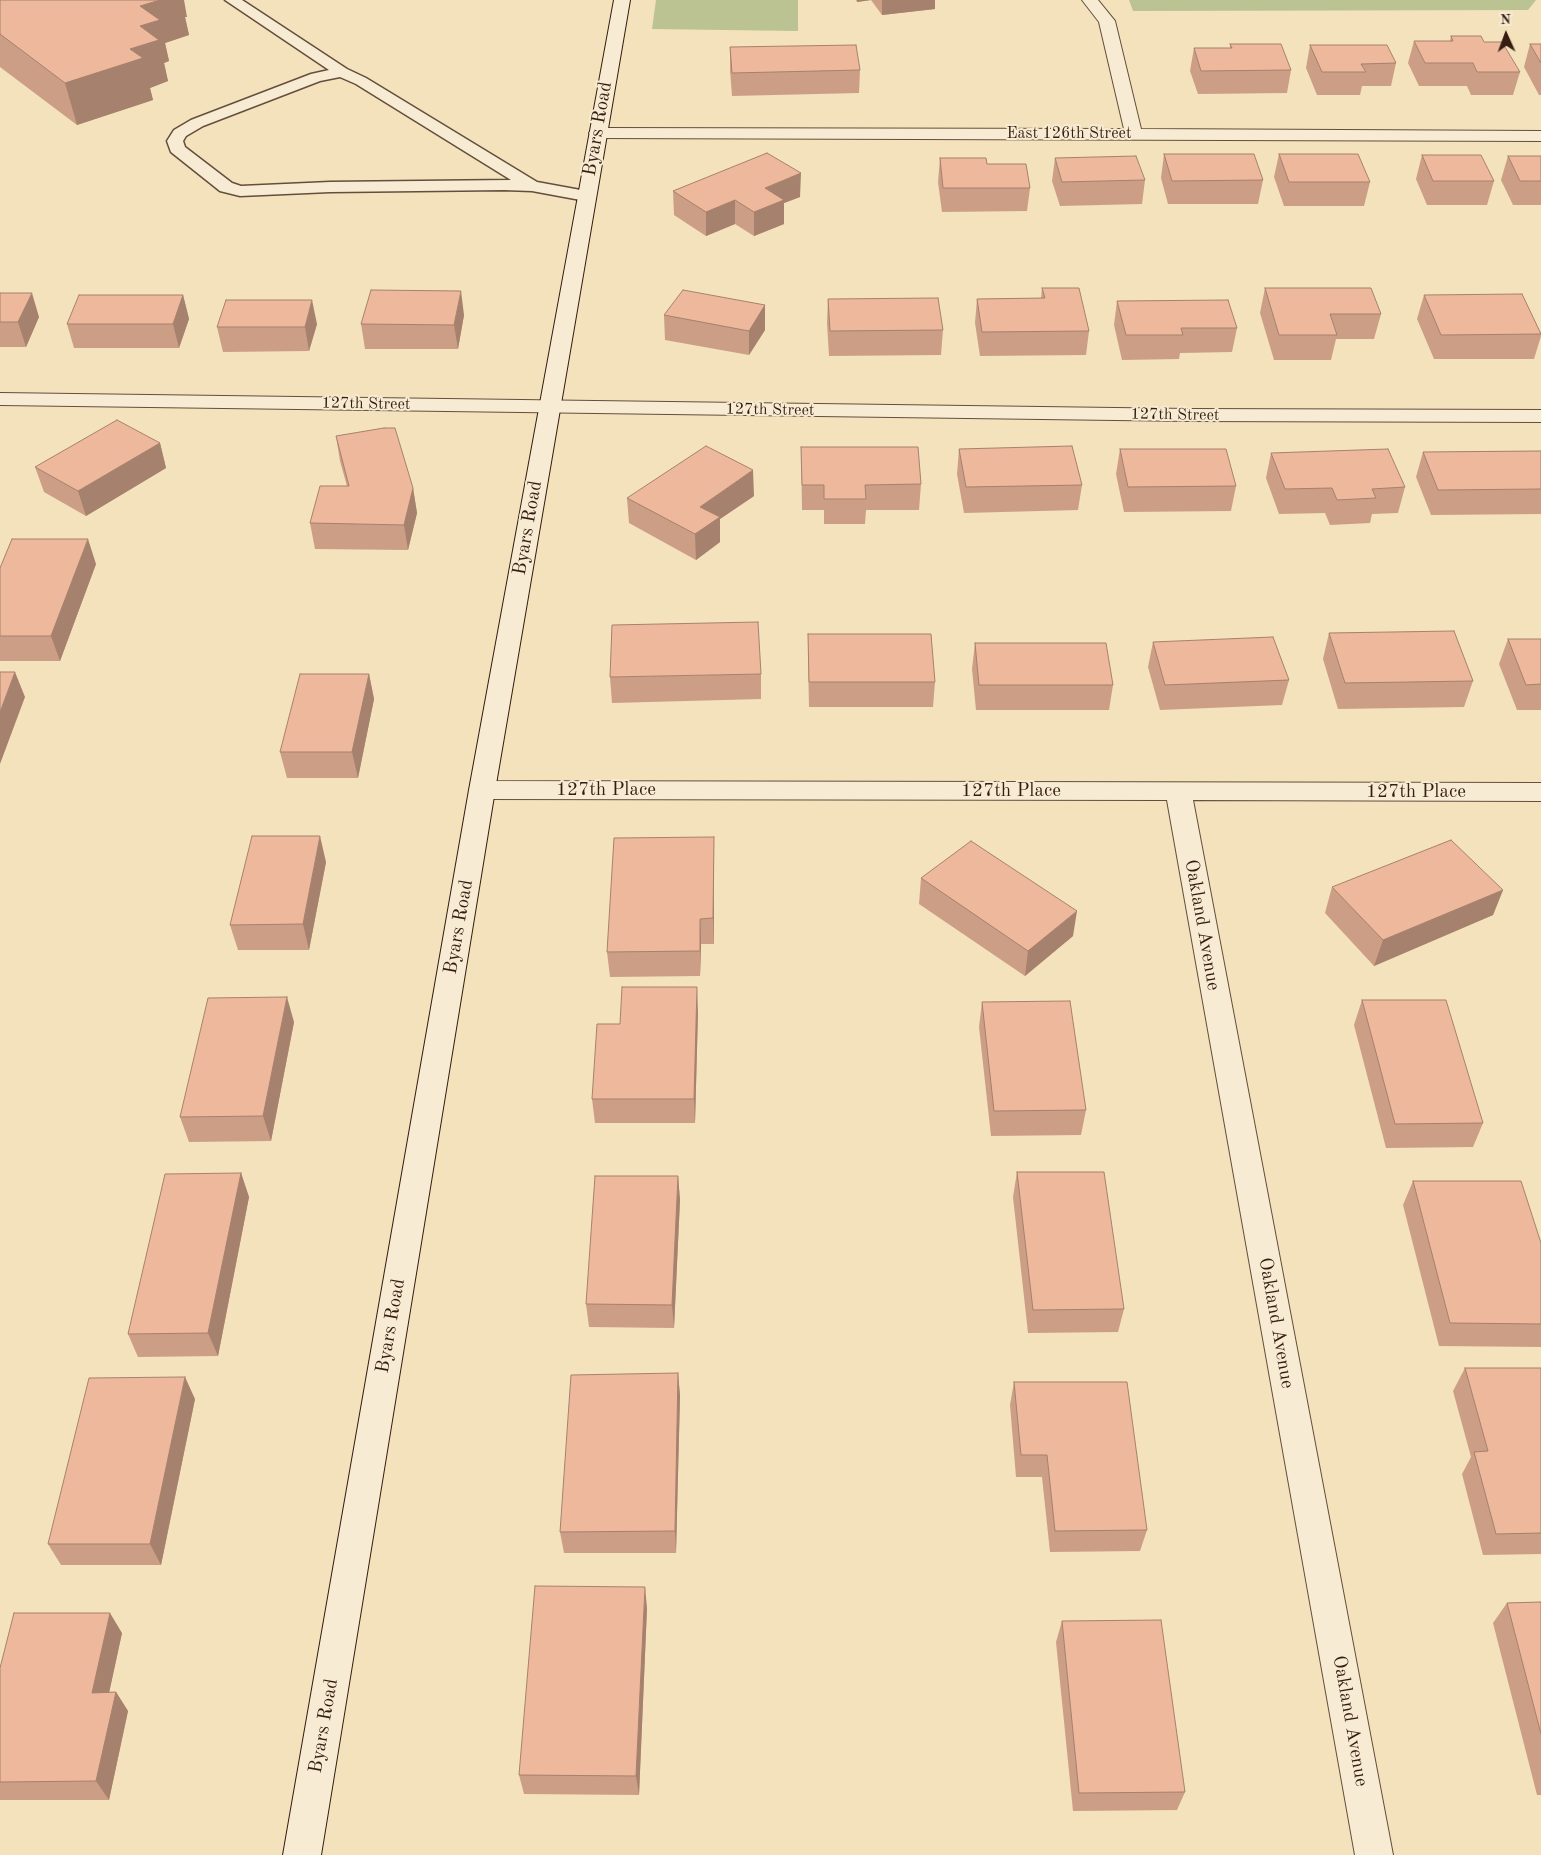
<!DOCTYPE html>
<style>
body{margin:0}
#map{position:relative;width:1541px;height:1855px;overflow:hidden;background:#f3e2bb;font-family:"Old Standard TT",serif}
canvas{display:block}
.north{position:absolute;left:1481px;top:10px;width:50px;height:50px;-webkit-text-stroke:4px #f7ecd3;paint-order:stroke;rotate:358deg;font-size:14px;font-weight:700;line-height:20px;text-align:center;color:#351d11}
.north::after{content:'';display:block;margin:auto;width:18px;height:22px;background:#351d11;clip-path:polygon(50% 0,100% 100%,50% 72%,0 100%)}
</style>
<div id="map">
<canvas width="1541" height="1855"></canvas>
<div class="north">N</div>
</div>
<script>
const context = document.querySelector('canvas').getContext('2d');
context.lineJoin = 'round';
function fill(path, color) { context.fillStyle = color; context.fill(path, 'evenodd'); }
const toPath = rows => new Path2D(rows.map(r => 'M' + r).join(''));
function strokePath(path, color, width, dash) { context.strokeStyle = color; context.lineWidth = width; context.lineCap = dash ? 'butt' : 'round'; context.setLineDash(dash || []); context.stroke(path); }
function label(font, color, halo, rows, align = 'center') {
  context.font = font + ' "Old Standard TT",serif'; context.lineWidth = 4; context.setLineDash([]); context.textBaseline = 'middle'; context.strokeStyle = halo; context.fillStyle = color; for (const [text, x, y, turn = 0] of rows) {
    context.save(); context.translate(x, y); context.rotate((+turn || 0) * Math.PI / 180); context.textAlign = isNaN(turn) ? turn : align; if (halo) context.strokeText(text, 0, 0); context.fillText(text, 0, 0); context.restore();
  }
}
fill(toPath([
 [656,0,798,0,798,31,652,29],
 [1129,0,1536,0,1528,10,1133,11]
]), '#bac391');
const lane = toPath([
 [225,0,242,0,347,69,366,78,537,182,586,191,592,192,594,196,592,200,586,201,532,191,504,190,330,192,240,196,220,191,171,152,167,141,174,130,191,120,311,74,329,70,225,0],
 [340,77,356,84,511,180,330,182,241,186,232,183,185,147,183,141,186,136,203,126,320,81,340,77]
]);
const street = toPath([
 [1082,0,1098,0,1115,21,1141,129,1541,131,1541,141,598,138,592,137,589,133,592,129,598,128,1124,129,1099,22,1082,0],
 [0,393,1190,409,1541,410,1541,422,1190,421,0,405,0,393],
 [482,781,1541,783,1541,801,1193,800,1393,1855,1355,1855,1167,800,482,799,473,796,469,790,473,784,482,781]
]);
const secondary = toPath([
 [614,0,630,0,495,790,321,1855,283,1855,469,790,614,0]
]);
strokePath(lane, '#644e3c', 3);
strokePath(street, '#644e3c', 2);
strokePath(secondary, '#351d11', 2);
fill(lane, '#f7ecd3');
fill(street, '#f7ecd3');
fill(secondary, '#f7ecd3');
fill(toPath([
 [0,0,187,17,185,17,189,35,165,43,169,61,164,63,168,81,150,88,153,100,77,125,0,67],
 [856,0,935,0,935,9,882,15,871,0,857,2],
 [1451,36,1484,42,1520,72,1513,95,1471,95,1467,86,1419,86,1408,63,1414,41,1450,41],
 [1230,44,1291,70,1287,93,1198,94,1190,71,1194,48,1230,48],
 [1530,44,1541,44,1541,95,1539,95,1524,67],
 [1310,45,1396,63,1391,86,1362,86,1360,95,1317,95,1306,68],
 [730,47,860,70,859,93,732,96,730,70],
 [1164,154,1263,180,1258,204,1168,204,1161,178],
 [1279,154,1370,182,1364,206,1284,206,1274,177],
 [1422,155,1494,181,1487,205,1427,205,1416,179],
 [1508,156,1541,156,1541,205,1513,205,1501,180],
 [940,158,987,164,1030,188,1027,211,942,212,938,182],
 [1055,158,1145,180,1142,204,1060,206,1052,181],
 [673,191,800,197,784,203,784,224,754,236,735,224,706,236,674,215],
 [1042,288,1089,331,1086,355,980,356,975,323,977,299,1041,298],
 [1265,288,1381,314,1374,339,1336,339,1331,360,1274,360,1260,313],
 [0,293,39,317,26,347,0,347],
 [183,295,189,319,179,348,74,348,67,324],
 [1424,295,1541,333,1541,336,1534,359,1434,359,1417,319],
 [828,299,943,330,941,355,829,356,827,323],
 [1117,301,1237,328,1232,352,1180,353,1179,359,1122,360,1114,325],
 [765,305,765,330,749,355,665,340,664,315],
 [464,315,458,349,365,349,361,324],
 [317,324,309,351,223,352,217,327],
 [336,436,413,488,417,513,408,550,315,549,310,523,347,486,340,461],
 [160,443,166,468,86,516,44,492,35,467],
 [801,447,921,484,919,510,866,510,865,524,824,524,824,510,802,510],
 [959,449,1082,485,1078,510,964,513,957,474],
 [1120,449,1236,486,1231,511,1124,512,1116,474],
 [1541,451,1541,514,1431,515,1416,477,1423,452],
 [1271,453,1405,487,1398,513,1372,514,1370,523,1330,525,1325,513,1279,514,1266,478],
 [754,496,720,519,720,542,696,560,629,523,627,498],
 [96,564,60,661,0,661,0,568],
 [1329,633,1473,681,1464,707,1338,709,1323,659],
 [808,634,935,682,933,707,809,707,808,659],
 [1508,639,1541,639,1541,710,1517,710,1499,664],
 [1153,642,1289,680,1282,705,1160,710,1148,667],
 [975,643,1113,685,1109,710,976,710,972,669],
 [369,674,374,699,358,778,287,778,280,752],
 [761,674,761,699,612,703,610,677],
 [326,862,309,950,238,950,230,925],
 [714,862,714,944,701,944,700,976,610,977,607,952],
 [921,878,1073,936,1025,976,919,904],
 [1332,887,1503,890,1493,915,1374,966,1325,913],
 [1362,1000,1483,1123,1473,1147,1386,1148,1354,1025],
 [982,1002,1086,1110,1081,1135,991,1136,979,1027],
 [698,1012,695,1123,595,1123,592,1099,620,1024],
 [294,1022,271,1141,189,1142,180,1117],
 [1017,1172,1124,1309,1118,1332,1028,1333,1013,1197],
 [241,1173,249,1197,218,1356,138,1357,128,1334],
 [678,1176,680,1200,674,1328,589,1327,586,1304],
 [1413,1181,1541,1243,1541,1347,1439,1346,1403,1205],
 [1465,1368,1541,1368,1541,1554,1483,1555,1462,1474,1471,1457,1453,1391],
 [678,1373,680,1396,676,1553,564,1553,560,1532],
 [1014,1382,1147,1530,1140,1551,1050,1552,1042,1477,1016,1477,1010,1405],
 [195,1399,161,1565,61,1565,48,1544],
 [1541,1602,1541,1795,1537,1795,1493,1623,1507,1603],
 [647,1608,639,1795,524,1794,519,1775],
 [1062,1621,1185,1792,1177,1810,1073,1811,1056,1642],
 [122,1633,109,1692,116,1692,128,1711,109,1800,0,1800,0,1668]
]), '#cc9e86');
fill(toPath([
 [160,0,184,0,187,17,185,17,189,35,165,43,169,61,164,63,168,81,150,88,153,100,77,125,65,83,130,49,140,26,140,6],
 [857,0,871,0,857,2],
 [882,0,935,0,935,9,882,15],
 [801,173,800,197,784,203,784,224,754,236,754,212,765,188],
 [735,200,735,224,706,236,706,212],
 [461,291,464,315,458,349,454,325],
 [32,293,39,317,26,347,18,322],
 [183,295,189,319,179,348,173,324],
 [312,300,317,324,309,351,305,327],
 [765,305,765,330,749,355,749,331],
 [160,443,166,468,86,516,78,491],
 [753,470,754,496,720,519,720,542,696,560,695,534,700,507],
 [413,488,417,513,408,550,404,525],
 [88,539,96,564,60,661,51,636],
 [15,672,25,697,0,764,0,712],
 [369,674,374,699,358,778,352,752],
 [320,836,326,862,309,950,303,924],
 [714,837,714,944,713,918],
 [1503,890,1493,915,1374,966,1383,940],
 [1077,911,1073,936,1025,976,1028,951],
 [700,919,701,944,700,976],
 [697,987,698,1012,695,1123,694,1099],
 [287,997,294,1022,271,1141,263,1116],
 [241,1173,249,1197,218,1356,208,1333],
 [678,1176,680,1200,674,1328,672,1305],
 [678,1373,680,1396,676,1553,675,1531],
 [185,1377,195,1399,161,1565,150,1544],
 [645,1587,647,1608,639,1795,636,1776],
 [110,1613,122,1633,105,1712,92,1693],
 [116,1692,128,1711,109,1800,96,1781]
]), '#a6816d');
const building = toPath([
 [0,0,160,0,140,6,160,20,140,26,159,40,130,49,143,58,65,83,0,34,0,0],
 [1451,36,1481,36,1484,42,1502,42,1520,72,1477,72,1473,63,1425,63,1414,41,1453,41,1451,36],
 [1230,44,1281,44,1291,70,1201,71,1194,48,1232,48,1230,44],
 [1530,44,1541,44,1541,63,1530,44],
 [856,45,860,70,732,73,730,47,856,45],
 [1310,45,1387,45,1396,63,1361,64,1366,72,1322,72,1310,45],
 [767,153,801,173,765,188,784,200,754,212,735,200,706,212,673,191,767,153],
 [1164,154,1254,154,1263,180,1172,181,1164,154],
 [1279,154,1358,154,1370,182,1289,182,1279,154],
 [1422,155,1481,155,1494,181,1433,181,1422,155],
 [1136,156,1145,180,1062,182,1055,158,1136,156],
 [1508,156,1541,156,1541,181,1520,181,1508,156],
 [940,158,986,158,987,164,1026,164,1030,188,943,188,940,158],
 [1042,288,1079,288,1089,331,982,332,977,299,1045,298,1042,288],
 [1265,288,1371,288,1381,314,1330,314,1337,335,1279,335,1265,288],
 [371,290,461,291,454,325,361,324,371,290],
 [683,290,765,305,749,331,664,315,683,290],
 [0,293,32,293,18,322,0,322,0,293],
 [1522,294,1541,334,1441,335,1424,295,1522,294],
 [79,295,183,295,173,324,67,324,79,295],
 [938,298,943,330,830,331,828,299,938,298],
 [226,300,312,300,305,327,217,327,226,300],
 [1228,300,1237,328,1181,328,1183,335,1126,335,1117,301,1228,300],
 [117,420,160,443,78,491,35,467,117,420],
 [384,428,395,428,413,488,404,525,310,523,320,486,349,486,336,436,384,428],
 [706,446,753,470,700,507,720,517,695,534,627,498,706,446],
 [1072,446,1082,485,966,487,959,449,1072,446],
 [801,447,918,447,921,484,865,485,866,499,824,499,824,485,802,485,801,447],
 [1120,449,1226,449,1236,486,1128,487,1120,449],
 [1388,449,1405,487,1372,489,1376,498,1337,500,1332,488,1285,489,1271,453,1388,449],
 [1541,451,1541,489,1438,490,1423,452,1541,451],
 [12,539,88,539,51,636,0,636,0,568,12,539],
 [758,622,761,674,610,677,612,625,758,622],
 [1454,631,1473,681,1345,683,1329,633,1454,631],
 [808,634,931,634,935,682,809,682,808,634],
 [1273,637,1289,680,1165,685,1153,642,1273,637],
 [1508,639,1541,639,1541,684,1526,685,1508,639],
 [975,643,1106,643,1113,685,979,685,975,643],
 [0,672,15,672,0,712,0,672],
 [300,674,369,674,352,752,280,752,300,674],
 [252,836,320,836,303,924,230,925,252,836],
 [714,837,713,918,700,919,700,951,607,952,614,838,714,837],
 [1451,840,1503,890,1383,940,1332,887,1451,840],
 [971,841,1077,911,1028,951,921,878,971,841],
 [622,987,697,987,694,1099,592,1099,597,1024,620,1024,622,987],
 [287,997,263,1116,180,1117,208,998,287,997],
 [1362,1000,1446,1000,1483,1123,1395,1124,1362,1000],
 [1070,1001,1086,1110,994,1111,982,1002,1070,1001],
 [1017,1172,1104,1172,1124,1309,1033,1310,1017,1172],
 [241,1173,208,1333,128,1334,165,1174,241,1173],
 [595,1176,678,1176,672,1305,586,1304,595,1176],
 [1413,1181,1521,1181,1541,1243,1541,1324,1450,1323,1413,1181],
 [1465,1368,1541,1368,1541,1533,1496,1534,1474,1452,1488,1451,1465,1368],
 [678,1373,675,1531,560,1532,571,1375,678,1373],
 [185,1377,150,1544,48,1544,89,1378,185,1377],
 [1014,1382,1127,1382,1147,1530,1055,1531,1047,1455,1021,1455,1014,1382],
 [535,1586,645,1587,636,1776,519,1775,535,1586],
 [1541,1602,1541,1734,1507,1603,1541,1602],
 [14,1613,110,1613,92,1693,116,1692,96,1781,0,1782,0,1668,14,1613],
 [1161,1620,1185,1792,1079,1793,1062,1621,1161,1620]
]);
fill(building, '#edb89c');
strokePath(building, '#a6816d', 1);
label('16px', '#351d11', '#f7ecd3', [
 ["East 126th Street",1069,134],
 ["127th Street",366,404,1],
 ["127th Street",770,410,1],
 ["127th Street",1175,415,1]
]);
label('19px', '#351d11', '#f7ecd3', [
 ["Byars Road",598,129,-80],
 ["Byars Road",528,528,-80],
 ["127th Place",606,790],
 ["127th Place",1011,791],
 ["127th Place",1416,792],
 ["Oakland Avenue",1202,925,80],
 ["Byars Road",459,927,-80],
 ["Oakland Avenue",1276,1323,80],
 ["Byars Road",391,1326,-80],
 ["Oakland Avenue",1350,1721,80],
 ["Byars Road",324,1726,-80]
]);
</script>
